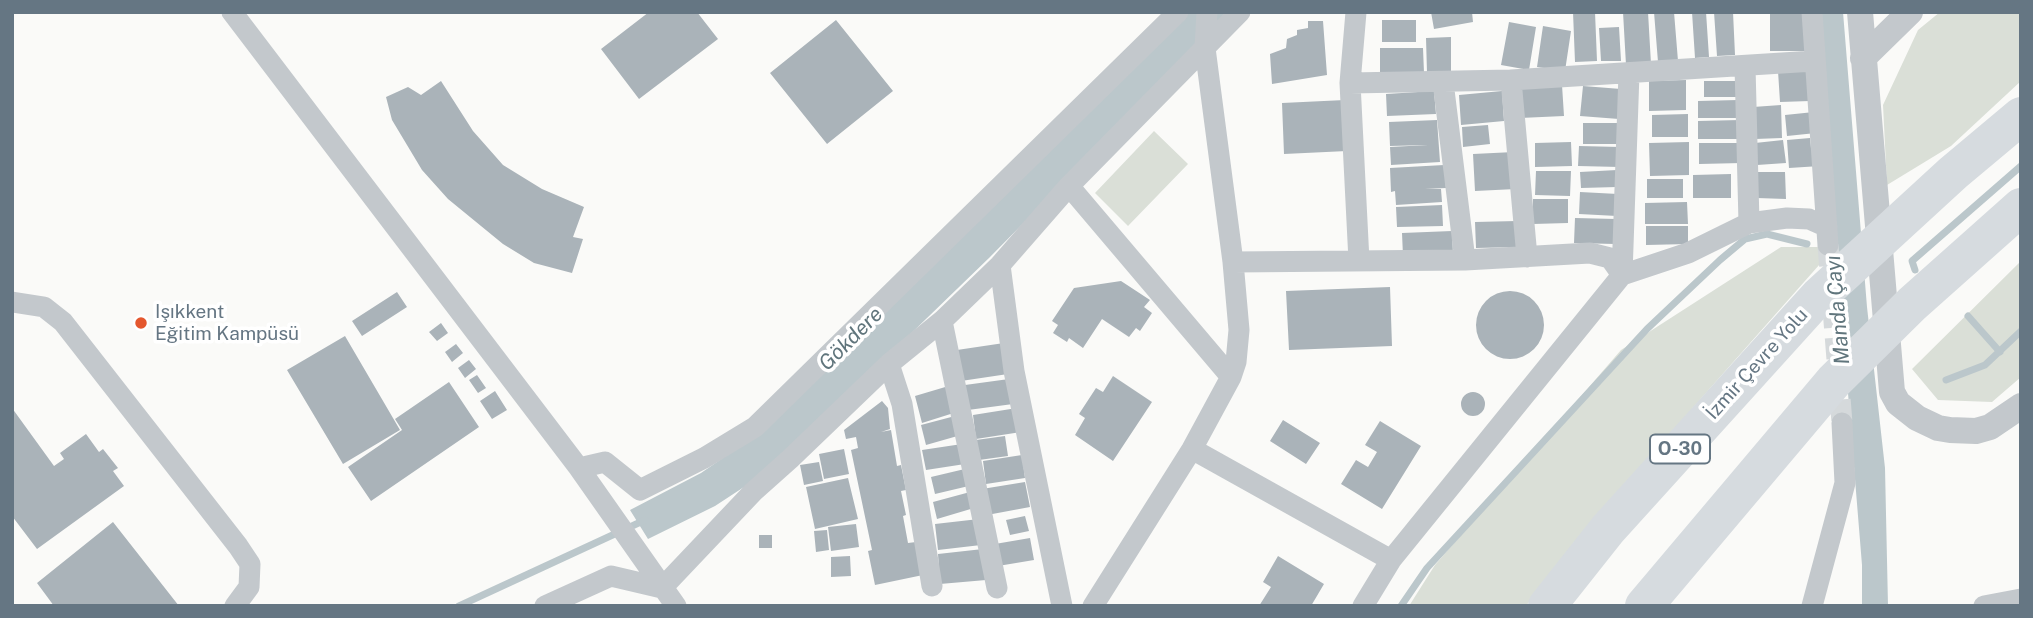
<!DOCTYPE html>
<meta charset="utf-8">
<style>
body{margin:0}
#map{position:relative;width:2033px;height:618px;overflow:hidden;background:#fafaf8;font-family:"Public Sans",sans-serif}
canvas{display:block}
.frame{position:absolute;inset:0;border:14px solid #657683;pointer-events:none}
</style>
<div id="map">
<canvas width="2033" height="618"></canvas>
<div class="frame"></div>
</div>
<script>
const context = document.querySelector('canvas').getContext('2d');
context.lineJoin = 'round';
function fill(path, color) { context.fillStyle = color; context.fill(path, 'evenodd'); }
const toPath = rows => new Path2D(rows.map(r => 'M' + r).join(''));
function strokePath(path, color, width, dash) { context.strokeStyle = color; context.lineWidth = width; context.lineCap = dash ? 'butt' : 'round'; context.setLineDash(dash || []); context.stroke(path); }
function label(font, color, halo, rows, align = 'center') {
  context.font = font + ' "Public Sans",sans-serif'; context.lineWidth = 7; context.setLineDash([]); context.textBaseline = 'middle'; context.strokeStyle = halo; context.fillStyle = color; for (const [text, x, y, turn = 0] of rows) {
    context.save(); context.translate(x, y); context.rotate((+turn || 0) * Math.PI / 180); context.textAlign = isNaN(turn) ? turn : align; if (halo) context.strokeText(text, 0, 0); context.fillText(text, 0, 0); context.restore();
  }
}
fill(toPath([
 [1940,12,2021,12,2021,81,1951,146,1887,185,1883,105,1918,30],
 [1154,131,1188,164,1128,226,1095,193],
 [1781,247,1835,247,1575,541,1526,606,1409,606,1435,565,1621,350],
 [2021,261,2021,377,1992,402,1938,400,1912,369]
]), '#dadfd7');
fill(toPath([
 [1188,12,1232,12,989,258,770,470,715,506,648,539,630,510,701,473,762,431],
 [1817,12,1843,12,1867,307,1885,468,1888,606,1862,606,1862,565]
]), '#bbc7cb');
strokePath(toPath([
 [1915,270,1912,261,2021,166],
 [1968,316,2000,352],
 [1946,380,1985,365,2021,331],
 [459,606,645,520],
 [1401,606,1427,568,1647,329,1720,260,1745,239,1767,234,1807,244]
]), '#bbc7cb', 7);
fill(toPath([
 [649,12,697,12,718,39,639,99,601,49],
 [1431,12,1472,12,1473,22,1434,29],
 [1573,12,1595,12,1597,61,1575,62],
 [1623,12,1648,12,1651,64,1626,65],
 [1654,12,1674,12,1678,61,1658,62],
 [1692,12,1706,12,1709,57,1695,58],
 [1714,12,1733,12,1735,55,1717,56],
 [1770,12,1809,12,1809,51,1770,51],
 [836,20,893,91,827,144,770,73],
 [1382,20,1416,20,1416,42,1382,42],
 [1308,21,1323,21,1327,75,1272,84,1270,54,1286,48,1287,39,1297,35,1297,30,1308,28],
 [1509,22,1536,27,1529,70,1501,65],
 [1543,26,1571,31,1565,71,1537,67],
 [1619,27,1621,61,1601,61,1599,28],
 [1451,37,1451,73,1427,73,1426,38],
 [1380,48,1423,48,1424,73,1380,73],
 [1808,69,1810,101,1780,102,1778,71],
 [1686,80,1686,110,1649,111,1649,81],
 [441,81,473,131,503,165,542,189,584,207,573,237,583,239,572,273,534,263,503,244,448,199,422,170,392,120,386,97,408,87,421,95],
 [1704,81,1738,81,1738,97,1704,97],
 [1562,85,1564,116,1520,118,1519,87],
 [1583,86,1621,89,1619,119,1580,116],
 [1434,91,1436,114,1387,116,1386,94],
 [1502,91,1504,121,1461,125,1459,95],
 [1345,100,1347,151,1284,154,1282,103],
 [1738,100,1738,118,1698,118,1698,101],
 [1781,105,1782,138,1755,139,1753,107],
 [1814,112,1816,133,1787,136,1785,115],
 [1688,114,1688,137,1652,137,1652,115],
 [1437,120,1440,162,1391,165,1390,147,1428,145,1390,146,1389,122],
 [1740,120,1741,139,1698,139,1698,121],
 [1583,123,1625,123,1625,144,1583,144],
 [1488,125,1490,144,1463,147,1462,127],
 [1810,138,1811,148,1820,166,1789,168,1787,140],
 [1783,140,1786,163,1757,165,1755,143],
 [1571,142,1572,166,1535,167,1535,143],
 [1689,142,1689,175,1650,176,1649,143],
 [1699,143,1742,143,1742,163,1699,164],
 [1579,146,1620,147,1620,167,1578,166],
 [1514,152,1516,189,1475,191,1473,154],
 [1444,165,1446,188,1425,189,1441,189,1442,202,1396,205,1395,191,1391,192,1390,168],
 [1617,170,1617,187,1581,188,1580,172],
 [1536,171,1571,171,1570,196,1535,195],
 [1758,172,1785,172,1786,199,1757,198],
 [1731,174,1731,198,1693,198,1693,175],
 [1647,179,1683,179,1683,198,1647,198],
 [1580,192,1618,194,1617,216,1579,214],
 [1533,199,1568,199,1568,223,1533,224],
 [1687,202,1688,224,1645,224,1645,203],
 [1442,205,1443,226,1397,227,1396,207],
 [1575,218,1616,219,1615,244,1574,243],
 [1517,221,1518,247,1476,248,1475,222],
 [1646,226,1688,226,1688,244,1646,245],
 [1452,231,1453,254,1403,256,1402,233],
 [1121,281,1150,300,1144,307,1152,313,1140,331,1136,328,1129,337,1102,319,1083,348,1069,338,1067,342,1053,333,1058,325,1052,321,1074,288],
 [1390,287,1392,346,1289,350,1286,291],
 '1476 325a34 34 0 1 1 68 0a34 34 0 1 1-68 0Z',
 [397,292,407,307,362,336,352,321],
 [441,323,448,333,437,341,429,332],
 [345,336,400,430,343,464,287,370],
 [1004,343,1008,374,961,381,957,350],
 [456,344,463,353,452,362,445,352],
 [469,360,476,369,465,378,458,368],
 [477,375,486,388,478,393,469,380],
 [1113,376,1152,402,1113,461,1075,435,1085,418,1079,414,1096,388,1103,392],
 [1009,379,1013,404,968,410,965,385],
 [449,382,479,427,371,501,348,467,402,430,395,419],
 [952,385,960,411,922,423,915,396],
 [495,391,507,410,492,419,480,401],
 '1461 404a12 12 0 1 1 24 0a12 12 0 1 1-24 0Z',
 [882,401,888,408,890,429,881,432,891,430,897,466,901,465,906,490,901,491,906,515,903,516,908,543,916,542,923,575,875,585,868,551,872,550,851,450,858,448,856,437,846,439,844,430],
 [12,408,54,466,64,459,60,453,86,434,99,452,103,449,118,468,113,471,124,486,37,549,12,516],
 [1017,408,1021,432,976,439,973,415],
 [955,416,961,435,926,445,921,425],
 [1283,420,1320,443,1306,464,1270,441],
 [1380,421,1421,446,1382,509,1341,484,1356,460,1368,467,1377,452,1365,445],
 [1005,436,1008,456,979,460,976,440],
 [962,444,965,464,926,470,922,450],
 [844,449,849,474,824,479,819,454],
 [1022,455,1025,478,986,484,983,461],
 [819,462,823,481,804,485,800,465],
 [969,468,973,485,935,494,931,477],
 [848,478,858,519,815,529,806,487],
 [1025,482,1030,507,987,515,982,489],
 [970,492,974,508,937,519,933,502],
 [1025,516,1029,531,1010,535,1006,520],
 [979,519,981,545,938,550,935,524],
 [113,522,179,606,54,606,37,583],
 [856,524,859,547,831,551,828,527],
 [827,530,829,550,816,552,814,531],
 [759,535,772,535,772,548,759,548],
 [1030,538,1034,560,998,566,995,544],
 [983,549,986,580,940,584,938,554],
 [850,556,851,576,831,577,831,557],
 [1278,556,1324,584,1311,606,1259,606,1271,587,1263,582]
]), '#aab3b9');
strokePath(toPath([
 [1828,245,1842,423]
]), '#d5d9db', 21, [21, 10]);
strokePath(toPath([
 [232,12,579,468,676,606],
 [1356,12,1350,83,1359,261],
 [1812,12,1828,245],
 [1745,66,1749,223],
 [1511,80,1527,257],
 [1443,82,1465,260],
 [1350,83,1511,80,1814,61],
 [1069,186,1231,377],
 [1233,262,1465,260,1590,253,1610,258,1622,275,1688,253,1749,223,1787,218,1809,219,1827,227],
 [1000,265,1014,371,1062,606],
 [12,302,44,307,63,322,238,546,250,564,249,587,235,606],
 [942,321,997,588],
 [889,364,902,404,932,586],
 [1192,449,1391,560],
 [579,468,605,462,640,490,704,458,755,427,1178,12],
 [545,606,611,576,662,588,753,492,790,459,889,364,942,321,1000,265,1069,186,1240,12],
 [1093,606,1192,449,1231,377,1236,362,1239,330,1233,262,1205,48,1207,12],
 [1363,606,1391,560,1622,275,1629,73],
 [1812,606,1845,483,1842,423],
 [1984,606,2021,599]
]), '#c3c8cc', 21);
strokePath(toPath([
 [1860,12,1892,392,1898,403,1917,418,1938,428,1950,430,1976,431,1990,427,2021,406],
 [1863,58,1910,12]
]), '#c3c8cc', 26);
strokePath(toPath([
 [1547,606,1608,529,1819,296,1953,173,2021,116],
 [1644,606,1834,381,1912,304,2021,207]
]), '#d6dbdf', 38);
for (const [x, y, r, color] of [
 [141,323,7,"#e4572e"]
]) { const dot = new Path2D(); dot.arc(x, y, r, 0, 2 * Math.PI); context.fillStyle = color; context.fill(dot); strokePath(dot, '#fff', 2.5); }
for (const [x, y, w] of [
 [1680,449,60]
]) { const box = new Path2D(); box.roundRect(x - w / 2, y - 14.5, w, 29, 5); context.fillStyle = '#fff'; context.fill(box); strokePath(box, '#657683', 2); }
label('bold 18px', '#657683', null, [
 ["O-30",1680,449]
]);
label('19px', '#657683', '#fff', [
 ["Işıkkent",155,312],
 ["Eğitim Kampüsü",155,334]
], 'left');
label('19px', '#657683', '#fff', [
 ["İzmir Çevre Yolu",1757,364,-48]
]);
label('italic 21px', '#60757c', '#fff', [
 ["Manda Çayı",1838,310,-95],
 ["Gökdere",851,339,-45]
]);
</script>
